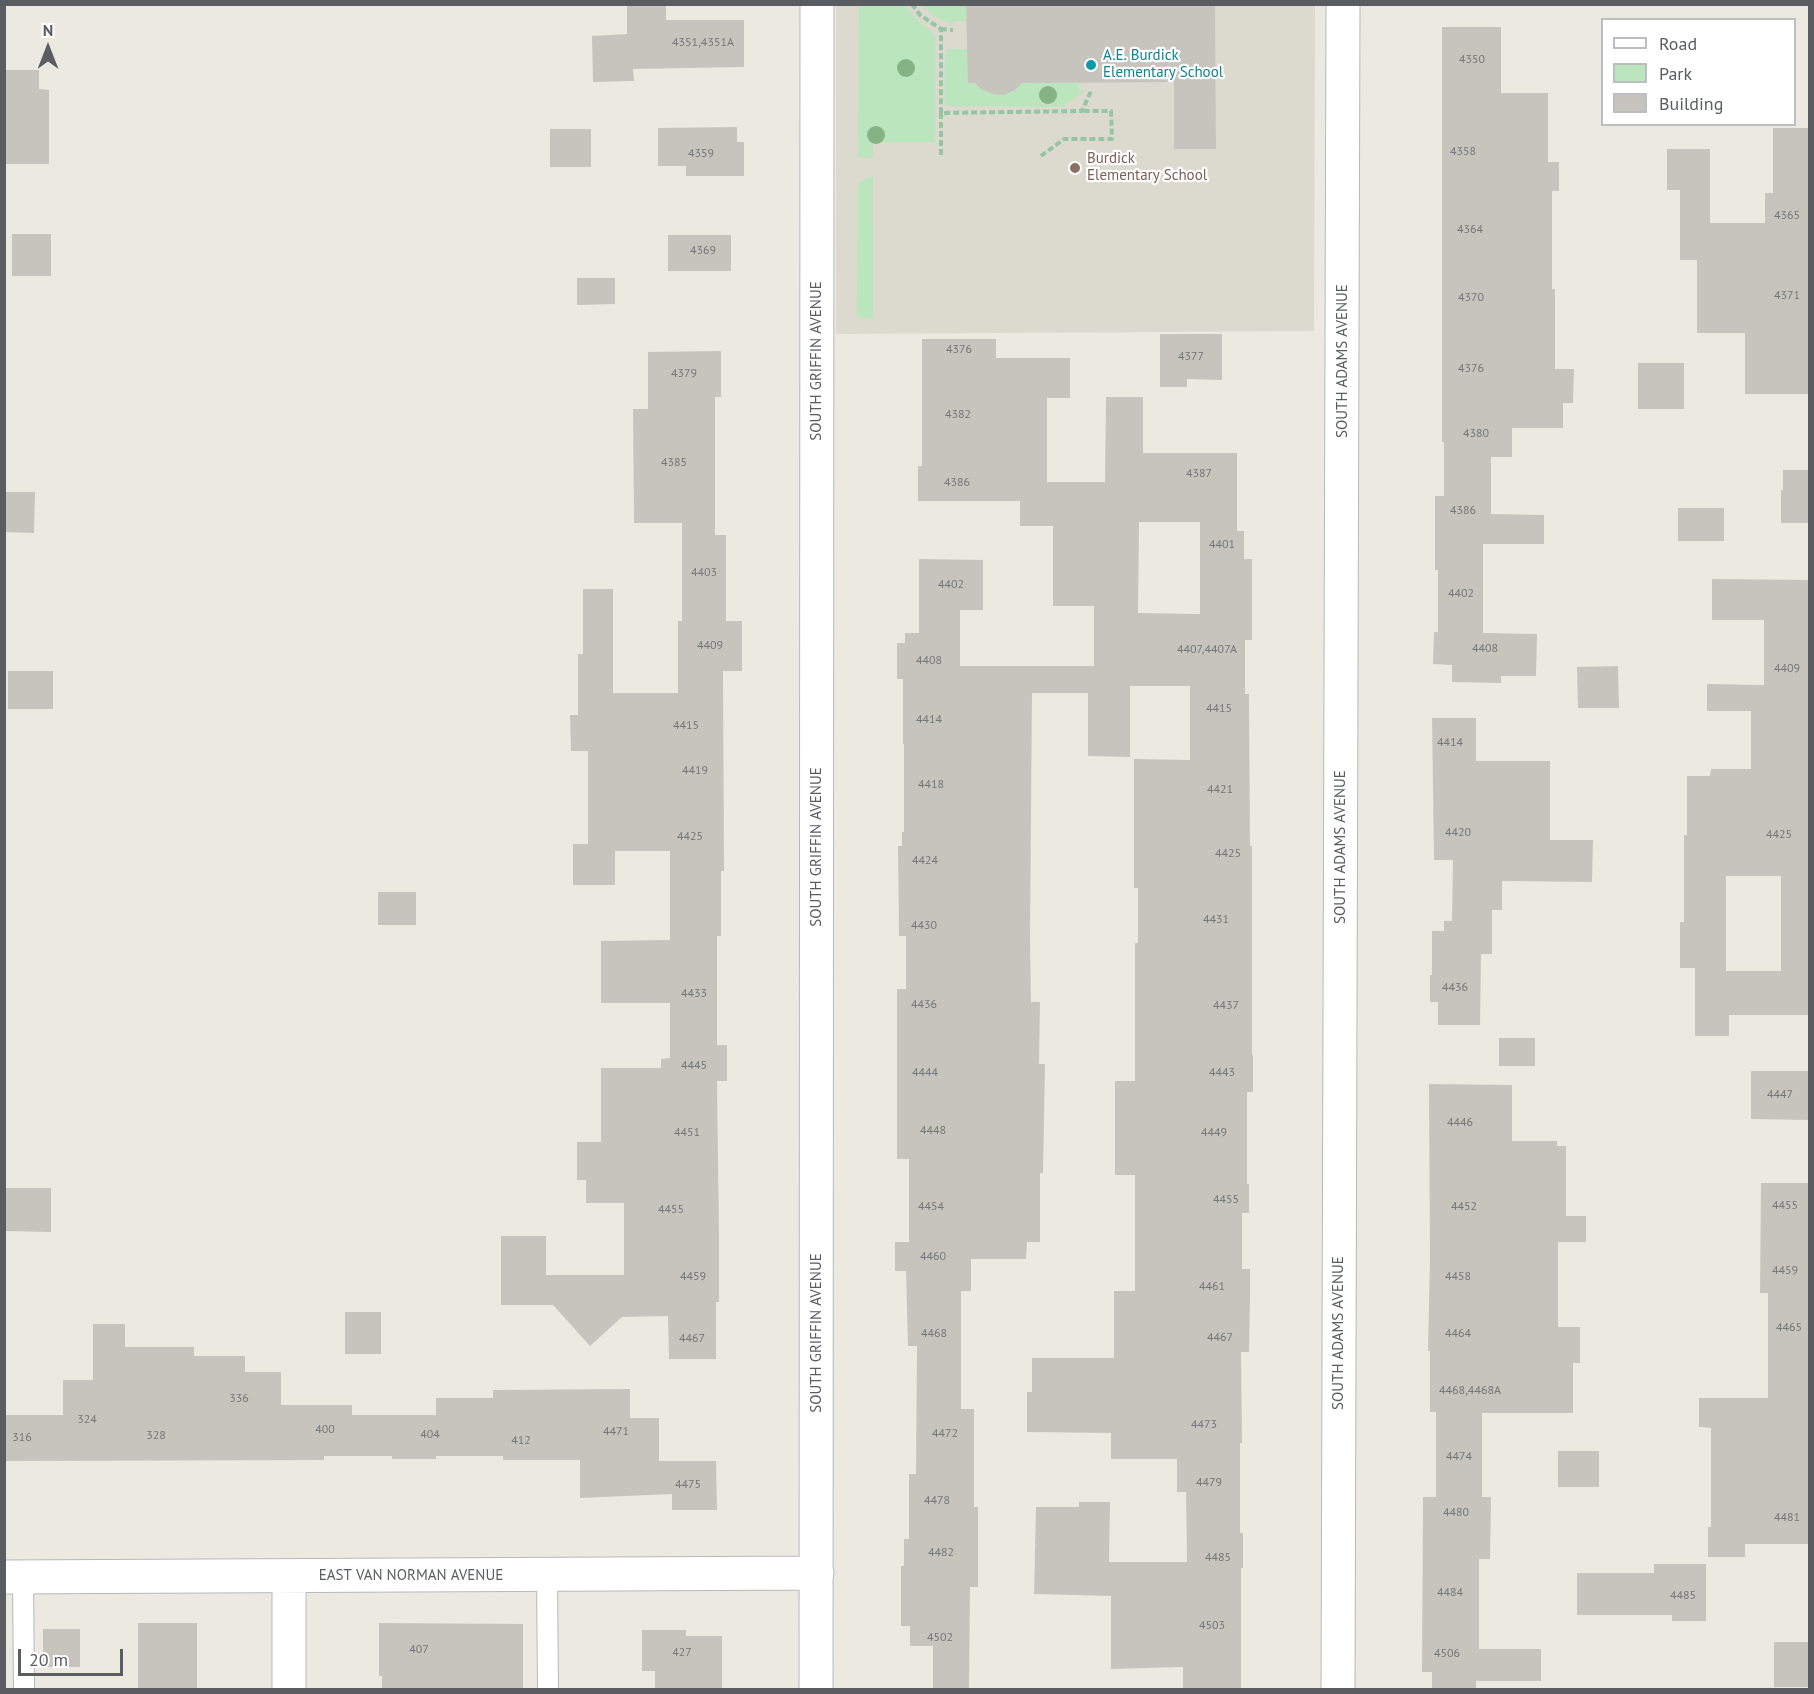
<!DOCTYPE html>
<style>
body{margin:0}
#map{position:relative;width:1814px;height:1694px;overflow:hidden;background:#eceae0;font-family:"PT Sans",sans-serif}
canvas{display:block}
.frame{position:absolute;inset:0;border:6px solid #595c61;pointer-events:none}
.legend{position:absolute;left:1601px;top:18px;width:195px;height:108px;box-sizing:border-box;background:#fff;border:2px solid #bdbec0;margin:0;padding:8px 10px;list-style:none;font-size:18px;color:#595c61}
.legend li{display:flex;align-items:center;gap:12px;height:30px}
.legend b{width:30px;border:2px solid #bdbec0}
.north{position:absolute;left:18px;top:18px;width:60px;height:60px;-webkit-text-stroke:4px #fff;paint-order:stroke;rotate:0deg;font-size:16px;font-weight:700;line-height:24px;text-align:center;color:#595c61}
.north::after{content:'';display:block;margin:auto;width:21px;height:27px;background:#595c61;clip-path:polygon(50% 0,100% 100%,50% 72%,0 100%)}
.scale{position:absolute;left:18px;top:1649px;width:105px;height:27px;box-sizing:border-box;border:3px solid #595c61;border-top:0;padding-left:8px;font-size:18px;line-height:21px;white-space:nowrap;color:#595c61;-webkit-text-stroke:4px #fff;paint-order:stroke}
</style>
<div id="map">
<canvas width="1814" height="1694"></canvas>
<div class="frame"></div>
<ul class="legend">
<li><b style="height:8px;background:#fff"></b>Road</li>
<li><b style="height:16px;background:#bbe5bd"></b>Park</li>
<li><b style="height:16px;background:#c7c4bd"></b>Building</li>
</ul>
<div class="north">N</div>
<div class="scale">20 m</div>
</div>
<script>
const context = document.querySelector('canvas').getContext('2d');
context.lineJoin = 'round';
function fill(path, color) { context.fillStyle = color; context.fill(path, 'evenodd'); }
const toPath = rows => new Path2D(rows.map(r => 'M' + r).join(''));
function strokePath(path, color, width, dash) { context.strokeStyle = color; context.lineWidth = width; context.lineCap = dash ? 'butt' : 'round'; context.setLineDash(dash || []); context.stroke(path); }
function label(font, color, halo, rows, align = 'center') {
  context.font = font + ' "PT Sans",sans-serif'; context.lineWidth = 4.5; context.setLineDash([]); context.textBaseline = 'middle'; context.strokeStyle = halo; context.fillStyle = color; for (const [text, x, y, turn = 0] of rows) {
    context.save(); context.translate(x, y); context.rotate((+turn || 0) * Math.PI / 180); context.textAlign = isNaN(turn) ? turn : align; if (halo) context.strokeText(text, 0, 0); context.fillText(text, 0, 0); context.restore();
  }
}
fill(toPath([
 [836,5,1315,5,1314,331,836,334]
]), '#dcd9ce');
fill(toPath([
 [859,5,904,5,920,23,932,31,935,36,935,142,873,142,873,158,858,157],
 [921,5,966,5,966,21,954,21,953,23,948,23,934,16],
 [947,49,968,49,975,83,981,89,993,94,1015,90,1022,83,1079,83,1079,91,1085,91,1062,107,945,106,945,60],
 [873,176,873,319,857,317,858,182]
]), '#bbe5bd');
fill(toPath([
 [627,4,666,4,666,20,744,20,744,67,633,69,634,81,593,82,592,36,627,34],
 [966,4,1215,4,1216,149,1174,149,1174,82,1022,83,1015,90,1004,95,993,94,981,89,975,83,968,83],
 [1442,27,1501,27,1501,93,1548,93,1548,162,1559,162,1559,191,1552,191,1552,289,1555,289,1555,369,1574,369,1573,403,1563,403,1563,428,1512,428,1512,457,1491,457,1491,514,1544,515,1544,544,1483,544,1483,633,1537,634,1536,676,1501,676,1501,683,1452,682,1452,665,1433,664,1434,632,1438,632,1438,570,1435,570,1435,496,1444,496,1444,442,1442,442],
 [4,70,39,70,39,89,49,90,49,164,4,164],
 [737,127,737,142,744,142,744,176,686,176,686,166,658,166,658,128],
 [1773,128,1809,128,1809,394,1745,394,1745,333,1697,333,1697,260,1680,260,1680,190,1667,190,1667,149,1710,149,1710,223,1765,223,1765,193,1773,193],
 [550,129,591,129,591,167,550,167],
 [12,234,51,234,51,276,12,276],
 [668,235,731,235,731,271,668,271],
 [577,278,615,278,615,304,577,305],
 [1160,334,1222,334,1222,380,1187,379,1187,387,1160,387],
 [922,339,996,339,996,358,1070,358,1070,398,1047,398,1047,482,1105,482,1106,397,1143,397,1143,453,1237,453,1237,531,1244,531,1244,559,1252,559,1252,640,1245,640,1245,694,1249,694,1250,846,1252,846,1252,1055,1253,1055,1253,1092,1247,1092,1247,1184,1249,1184,1249,1213,1242,1213,1242,1269,1250,1269,1250,1299,1249,1352,1241,1352,1242,1443,1240,1443,1240,1533,1243,1533,1243,1568,1241,1568,1241,1689,1183,1689,1183,1667,1111,1669,1111,1596,1034,1594,1036,1507,1079,1507,1079,1502,1110,1502,1109,1562,1187,1562,1186,1492,1177,1492,1177,1459,1111,1459,1111,1433,1027,1432,1027,1392,1032,1392,1032,1358,1114,1358,1114,1291,1135,1291,1135,1175,1115,1175,1115,1081,1135,1081,1135,943,1138,943,1138,888,1134,888,1134,759,1190,760,1190,686,1130,686,1130,757,1088,756,1088,693,1032,693,1030,938,1031,1002,1040,1002,1039,1064,1045,1064,1043,1173,1040,1173,1040,1242,1027,1242,1026,1259,971,1259,971,1291,961,1291,961,1409,974,1409,974,1507,978,1507,978,1587,970,1587,969,1689,933,1689,933,1646,910,1646,910,1626,901,1626,901,1566,904,1566,904,1539,909,1539,909,1474,916,1474,917,1346,908,1346,906,1271,895,1271,895,1242,909,1242,909,1159,897,1159,897,989,906,989,906,936,899,936,898,846,902,846,902,832,904,832,904,744,903,744,903,679,897,679,897,643,905,643,905,633,919,633,919,559,983,560,983,610,960,610,960,666,1094,666,1094,606,1053,606,1053,526,1020,526,1020,501,918,501,918,466,922,466],
 [1139,522,1200,522,1200,614,1138,613],
 [721,351,721,397,715,397,715,535,726,535,726,621,742,621,742,671,723,671,724,871,721,871,721,936,717,936,717,1045,727,1045,727,1081,717,1081,719,1234,719,1302,716,1302,716,1359,669,1359,668,1316,622,1317,590,1346,553,1305,501,1305,501,1236,546,1236,546,1275,624,1275,624,1203,586,1203,586,1180,577,1180,577,1142,601,1142,601,1068,661,1068,661,1059,670,1058,670,1003,601,1003,601,941,670,940,670,851,615,851,615,885,573,885,573,844,588,844,588,751,571,751,570,715,578,715,578,654,583,654,583,589,613,589,613,693,678,693,678,621,682,621,682,523,634,523,633,409,648,409,648,352],
 [1638,363,1684,363,1684,409,1638,409],
 [1783,470,1809,470,1809,523,1781,523,1781,490,1783,490],
 [4,492,35,492,34,533,4,532],
 [1678,508,1724,508,1724,541,1678,541],
 [1712,579,1809,580,1809,1015,1729,1015,1729,1036,1695,1036,1695,968,1680,968,1680,922,1684,922,1684,835,1687,835,1687,776,1710,776,1711,769,1751,769,1751,711,1707,711,1707,684,1764,685,1764,620,1712,620],
 [1726,876,1781,876,1781,971,1726,971],
 [1618,666,1619,708,1578,708,1577,667],
 [8,671,53,671,53,709,8,709],
 [1432,718,1476,718,1476,761,1550,761,1550,840,1593,840,1592,882,1502,881,1502,910,1492,910,1492,954,1481,954,1480,1025,1438,1025,1438,1002,1430,1002,1430,975,1432,975,1432,931,1444,931,1444,921,1452,921,1453,860,1434,860],
 [378,892,416,892,416,925,378,925],
 [1499,1038,1535,1038,1535,1066,1499,1066],
 [1751,1071,1809,1071,1809,1120,1751,1119],
 [1429,1084,1512,1085,1512,1141,1557,1141,1557,1146,1566,1146,1566,1216,1586,1216,1586,1242,1558,1242,1558,1327,1580,1327,1580,1363,1573,1363,1573,1413,1482,1413,1482,1497,1491,1497,1490,1559,1479,1559,1479,1649,1541,1649,1541,1681,1476,1681,1476,1689,1432,1689,1432,1672,1422,1672,1423,1497,1436,1497,1436,1412,1430,1412,1430,1351,1428,1351,1430,1259],
 [1761,1183,1809,1183,1809,1544,1745,1544,1745,1557,1708,1557,1708,1527,1711,1527,1711,1428,1699,1427,1699,1398,1768,1398,1768,1293,1760,1293],
 [4,1188,51,1188,51,1232,4,1231],
 [345,1312,381,1312,381,1354,345,1354],
 [93,1324,125,1324,125,1347,194,1347,194,1356,245,1356,245,1372,281,1372,281,1405,352,1405,352,1415,436,1415,436,1398,493,1398,493,1390,630,1389,630,1418,659,1418,659,1461,716,1461,717,1510,672,1510,672,1494,580,1498,580,1460,503,1460,503,1456,436,1456,436,1459,392,1459,392,1456,324,1456,324,1460,4,1461,4,1415,63,1415,63,1380,93,1380],
 [1558,1451,1599,1451,1599,1487,1558,1487],
 [1654,1564,1706,1564,1706,1621,1672,1621,1672,1615,1577,1615,1577,1573,1654,1573],
 [138,1623,197,1623,197,1689,138,1689],
 [379,1623,523,1624,523,1689,382,1689,382,1676,379,1676],
 [43,1629,80,1629,80,1667,43,1667],
 [642,1630,686,1630,686,1636,722,1636,722,1689,655,1689,655,1671,642,1671],
 [1774,1642,1809,1642,1809,1687,1774,1687]
]), '#c7c4bd');
const service = toPath([
 [547,1575,548,1690],
 [23,1577,24,1690]
]);
const minor = toPath([
 [4,1577,817,1573],
 [289,1690,289,1576],
 [816,1690,817,4],
 [1338,1690,1343,4]
]);
strokePath(service, '#b6b8bd', 22);
strokePath(minor, '#b6b8bd', 35);
strokePath(toPath([
 [912,4,920,15,941,29,941,113,1082,111,1091,91],
 [941,29,953,30],
 [941,113,941,155],
 [1041,156,1064,139,1112,139,1111,111,1082,111]
]), '#94c6a5', 4, [6, 3]);
strokePath(service, '#fff', 20);
strokePath(minor, '#fff', 33);
context.fillStyle = '#86b385';
for (const [x, y] of [
 [906,68],
 [1048,95],
 [876,135]
]) { context.beginPath(); context.arc(x, y, 9, 0, 2 * Math.PI); context.fill(); }
for (const [x, y, r, color] of [
 [1091,65,6,"#0f9aa8"],
 [1075,168,6,"#8d6e63"]
]) { const dot = new Path2D(); dot.arc(x, y, r, 0, 2 * Math.PI); context.fillStyle = color; context.fill(dot); strokePath(dot, '#fff', 2); }
label('12px', '#747678', null, [
 ["4351,4351A",703,43],
 ["4350",1472,60],
 ["4358",1463,152],
 ["4359",701,154],
 ["4365",1787,216],
 ["4364",1470,230],
 ["4369",703,251],
 ["4371",1787,296],
 ["4370",1471,298],
 ["4376",959,350],
 ["4377",1191,357],
 ["4376",1471,369],
 ["4379",684,374],
 ["4382",958,415],
 ["4380",1476,434],
 ["4385",674,463],
 ["4387",1199,474],
 ["4386",957,483],
 ["4386",1463,511],
 ["4401",1222,545],
 ["4403",704,573],
 ["4402",951,585],
 ["4402",1461,594],
 ["4409",710,646],
 ["4408",1485,649],
 ["4407,4407A",1207,650],
 ["4408",929,661],
 ["4409",1787,669],
 ["4415",1219,709],
 ["4414",929,720],
 ["4415",686,726],
 ["4414",1450,743],
 ["4419",695,771],
 ["4418",931,785],
 ["4421",1220,790],
 ["4420",1458,833],
 ["4425",1779,835],
 ["4425",690,837],
 ["4425",1228,854],
 ["4424",925,861],
 ["4431",1216,920],
 ["4430",924,926],
 ["4436",1455,988],
 ["4433",694,994],
 ["4436",924,1005],
 ["4437",1226,1006],
 ["4445",694,1066],
 ["4444",925,1073],
 ["4443",1222,1073],
 ["4447",1780,1095],
 ["4446",1460,1123],
 ["4448",933,1131],
 ["4451",687,1133],
 ["4449",1214,1133],
 ["4455",1226,1200],
 ["4455",1785,1206],
 ["4454",931,1207],
 ["4452",1464,1207],
 ["4455",671,1210],
 ["4460",933,1257],
 ["4459",1785,1271],
 ["4459",693,1277],
 ["4458",1458,1277],
 ["4461",1212,1287],
 ["4465",1789,1328],
 ["4468",934,1334],
 ["4464",1458,1334],
 ["4467",1220,1338],
 ["4467",692,1339],
 ["4468,4468A",1470,1391],
 ["336",239,1399],
 ["324",87,1420],
 ["4473",1204,1425],
 ["400",325,1430],
 ["4471",616,1432],
 ["4472",945,1434],
 ["404",430,1435],
 ["328",156,1436],
 ["316",22,1438],
 ["412",521,1441],
 ["4474",1459,1457],
 ["4479",1209,1483],
 ["4475",688,1485],
 ["4478",937,1501],
 ["4480",1456,1513],
 ["4481",1787,1518],
 ["4482",941,1553],
 ["4485",1218,1558],
 ["4484",1450,1593],
 ["4485",1683,1596],
 ["4503",1212,1626],
 ["4502",940,1638],
 ["407",419,1650],
 ["427",682,1653],
 ["4506",1447,1654]
]);
label('15px', '#0d838f', '#fff', [
 ["A.E. Burdick",1103,56],
 ["Elementary School",1103,73]
], 'left');
label('15px', '#785e54', '#fff', [
 ["Burdick",1087,159],
 ["Elementary School",1087,176]
], 'left');
label('15px', '#595c61', '#fff', [
 ["SOUTH GRIFFIN AVENUE",817,361,-90],
 ["SOUTH ADAMS AVENUE",1343,361,-90],
 ["SOUTH GRIFFIN AVENUE",817,847,-90],
 ["SOUTH ADAMS AVENUE",1341,847,-90],
 ["SOUTH GRIFFIN AVENUE",817,1333,-90],
 ["SOUTH ADAMS AVENUE",1339,1333,-90],
 ["EAST VAN NORMAN AVENUE",411,1576]
]);
</script>
